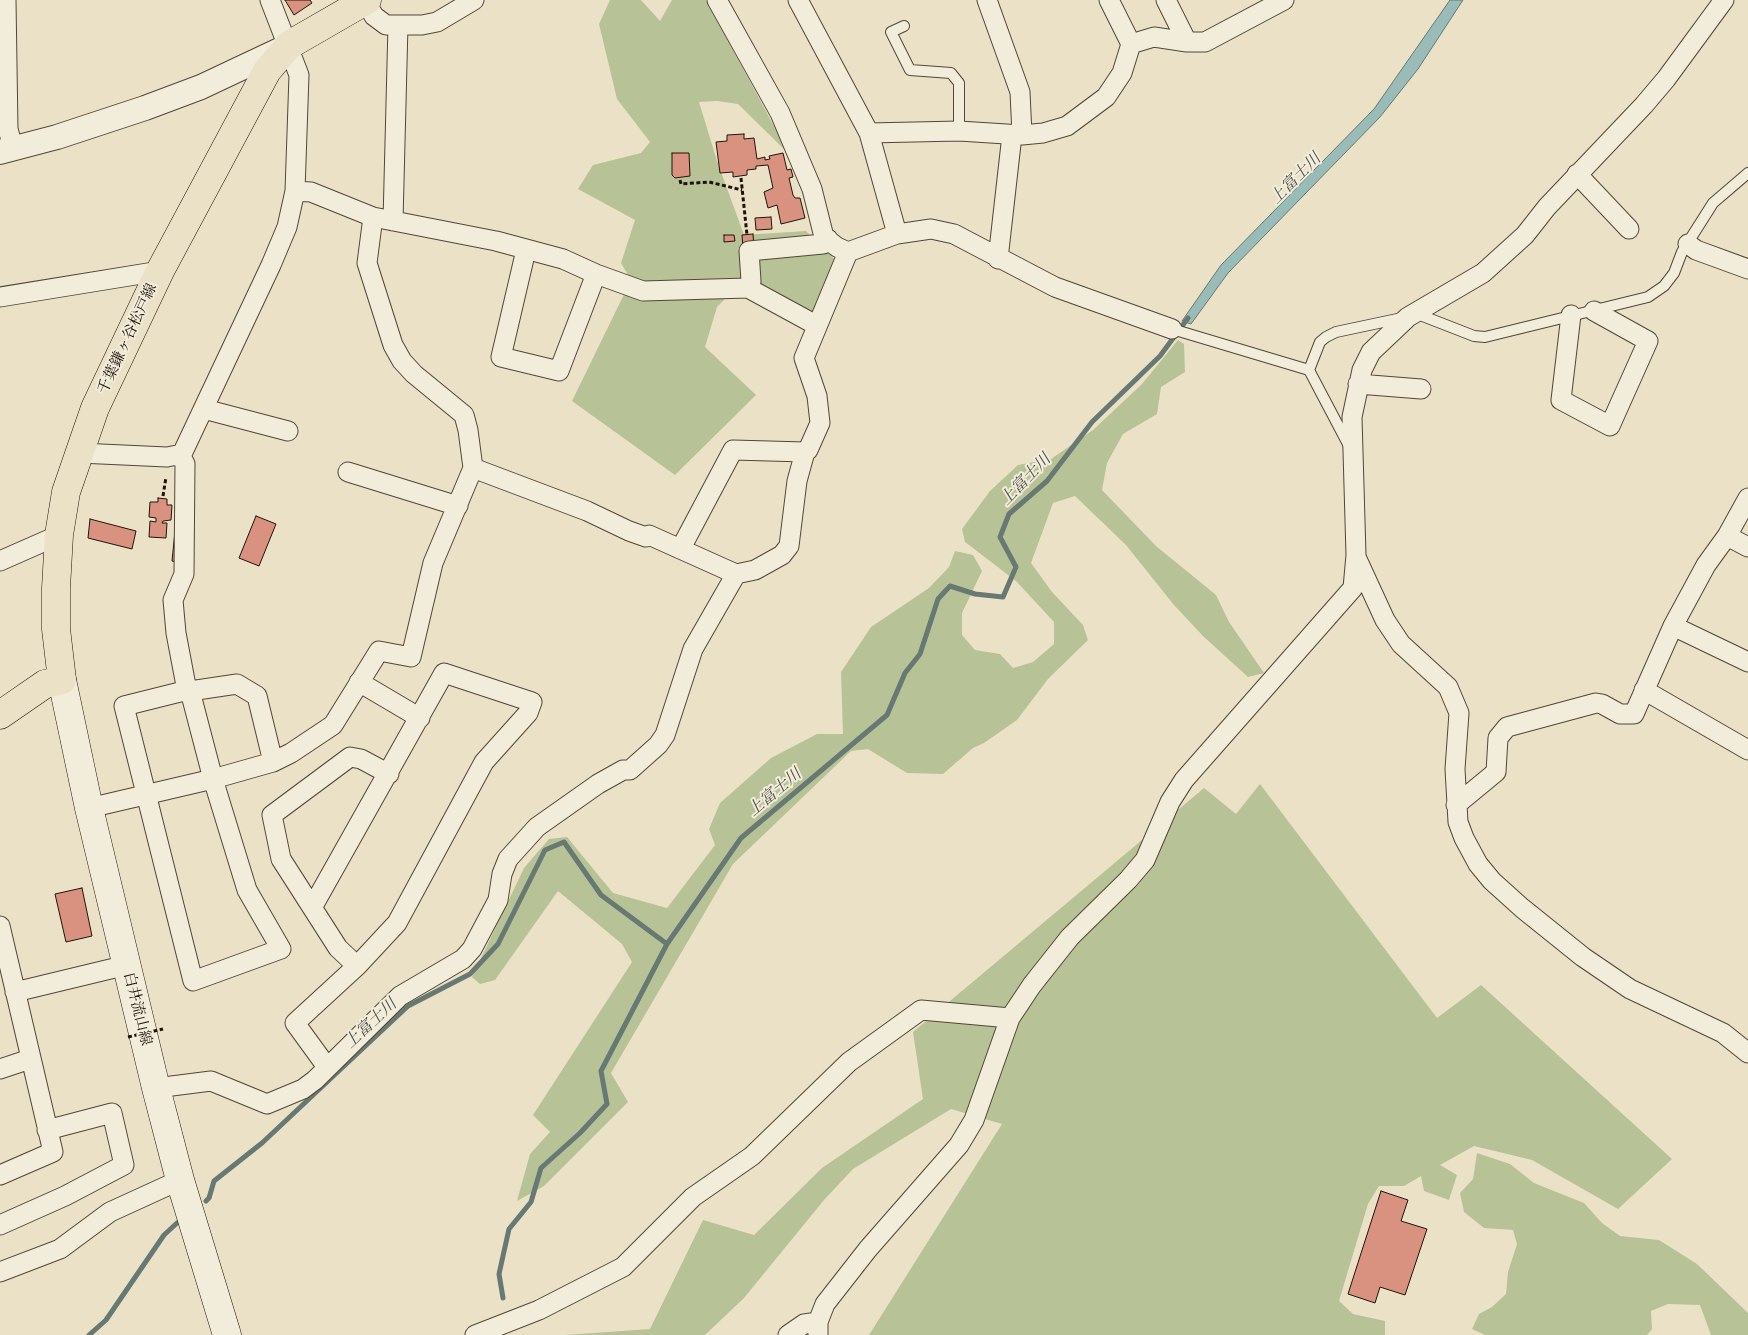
<!DOCTYPE html>
<meta charset="utf-8">
<style>
body{margin:0}
canvas{display:block;background:#ebe1c6}
</style>
<canvas width="1748" height="1335"></canvas>
<script>
const context = document.querySelector('canvas').getContext('2d');
context.lineJoin = 'round';
function fill(path, color) { context.fillStyle = color; context.fill(path, 'evenodd'); }
const toPath = rows => new Path2D(rows.map(r => 'M' + r).join(''));
function strokePath(path, color, width, dash) { context.strokeStyle = color; context.lineWidth = width; context.lineCap = dash ? 'butt' : 'round'; context.setLineDash(dash || []); context.stroke(path); }
function label(font, color, halo, rows, align = 'center') {
  context.font = font + ' "IM FELL French Canon","Noto Serif JP",serif'; context.lineWidth = 4; context.setLineDash([]); context.textBaseline = 'middle'; context.strokeStyle = halo; context.fillStyle = color; for (const [text, x, y, turn = 0] of rows) {
    context.save(); context.translate(x, y); context.rotate((+turn || 0) * Math.PI / 180); context.textAlign = isNaN(turn) ? turn : align; if (halo) context.strokeText(text, 0, 0); context.fillText(text, 0, 0); context.restore();
  }
}
fill(toPath([
 [610,0,641,0,660,21,672,0,706,0,789,154,738,104,717,101,699,102,717,161,744,235,806,231,837,262,811,315,748,276,717,307,705,347,756,395,675,475,572,401,631,280,621,263,635,220,578,189,593,165,641,153,650,142,617,99,599,24],
 [1178,340,1184,344,1185,372,1161,387,1157,414,1123,434,1107,463,1102,490,1156,546,1216,595,1229,622,1264,673,1248,677,1203,636,1174,605,1126,545,1075,496,1053,503,1031,563,1052,592,1083,625,1088,640,1048,679,1017,720,984,743,973,748,943,774,907,773,868,749,851,751,733,864,611,1073,628,1102,544,1186,517,1201,530,1154,550,1132,533,1115,632,962,622,944,558,891,495,980,480,984,472,977,524,868,549,839,567,837,613,893,667,908,715,845,709,829,720,803,771,758,817,734,843,734,841,672,871,627,929,588,949,567,955,551,973,555,982,571,962,613,962,635,975,650,1000,654,1013,668,1033,662,1054,644,1054,622,1016,581,965,542,962,529,990,491,1018,465,1051,459,1093,430,1142,384],
 [1260,784,1437,1018,1481,985,1672,1159,1618,1209,1532,1160,1474,1146,1440,1165,1457,1175,1449,1200,1424,1191,1421,1176,1404,1186,1379,1186,1368,1204,1339,1301,1353,1314,1385,1321,1385,1335,869,1335,1002,1124,951,1109,853,1169,824,1200,744,1298,705,1335,565,1335,650,1329,703,1220,754,1235,822,1168,923,1099,913,1032,1204,788,1236,814],
 [1477,1153,1510,1164,1534,1183,1584,1203,1602,1223,1620,1236,1659,1240,1697,1264,1748,1313,1748,1335,1711,1335,1700,1305,1668,1304,1651,1311,1652,1329,1647,1335,1485,1335,1472,1329,1479,1314,1492,1307,1506,1294,1508,1272,1517,1244,1513,1230,1484,1228,1464,1212,1460,1193,1473,1179]
]), '#b7c396');
const water = toPath([
 [1450,0,1463,0,1418,69,1380,117,1228,273,1191,324,1182,321,1221,265,1374,109,1450,0]
]);
fill(water, '#99bcb9');
strokePath(water, '#687873', 1);
strokePath(toPath([
 [206,1201,209,1198,214,1181,262,1143,408,1006,470,974,498,944,545,850,564,842,601,895,667,944,741,838,887,715,905,673,920,654,938,599,950,586,975,594,1003,597,1016,567,1000,537,1009,514,1047,481,1092,422,1160,356,1188,318],
 [503,1298,499,1274,509,1229,531,1202,541,1168,580,1133,607,1104,601,1071,667,944],
 [89,1335,106,1320,164,1235,177,1223]
]), '#687873', 5);
const building = toPath([
 [285,0,310,0,312,3,294,15,285,0],
 [744,134,744,139,754,138,757,159,765,157,765,160,770,159,769,156,783,153,787,170,791,169,793,177,789,178,793,195,795,198,800,198,805,218,781,224,777,205,768,208,764,192,773,188,768,165,756,166,756,169,747,170,747,175,733,177,733,172,720,173,716,142,727,141,727,135,744,134],
 [672,153,689,153,690,176,675,178,672,175,672,153],
 [771,217,772,229,756,230,755,218,771,217],
 [753,234,754,247,743,248,742,235,753,234],
 [724,235,734,235,735,241,724,242,724,235],
 [158,498,167,499,167,505,172,505,171,520,163,521,162,523,167,523,166,538,149,537,150,521,156,522,156,518,149,517,150,502,158,502,158,498],
 [256,516,276,524,259,566,239,558,256,516],
 [90,519,136,531,132,549,88,538,90,519],
 [175,531,177,562,172,561,175,531],
 [82,888,92,936,66,942,55,894,82,888],
 [1381,1191,1408,1200,1401,1221,1427,1229,1405,1295,1380,1287,1375,1303,1348,1294,1381,1191]
]);
fill(building, '#da9280');
strokePath(building, '#1f1309', 1);
const service = toPath([
 [904,26,891,32,910,70,951,73,959,83,959,131],
 [1415,313,1474,336,1485,337,1648,297,1664,286,1674,273,1682,252,1713,203,1748,173],
 [1172,329,1309,370,1349,446],
 [1309,370,1320,342,1326,337,1336,332,1402,318]
]);
const minor = toPath([
 [6,0,8,129,13,148],
 [717,0,780,113,812,189,824,237,837,247,848,252,897,234,931,229,954,234,1055,287,1172,329],
 [798,0,869,133,897,234],
 [987,0,1020,92,1022,135],
 [1109,0,1131,44],
 [1166,0,1187,42],
 [365,1,374,16,386,25,422,25,437,22,474,0],
 [869,133,959,131,1022,135,1043,133,1067,126,1106,97,1122,73,1131,44,1154,37,1187,42,1205,42,1284,0],
 [1577,174,1629,229],
 [295,191,311,192,373,217,496,241,563,259,596,274,643,291,748,288,816,325],
 [393,221,398,25],
 [1688,244,1696,250,1748,269],
 [526,250,501,357,559,371,596,274],
 [998,259,1012,135],
 [748,288,751,281,749,251,823,244,828,239],
 [0,297,160,271],
 [1571,315,1561,400,1610,426,1648,341,1594,311],
 [1358,384,1421,389],
 [204,409,288,431],
 [805,452,808,450,820,423,817,396,804,358,848,252],
 [79,453,167,457,182,454,271,265,287,227,295,191,299,75,270,0],
 [180,454,185,464,184,574,173,600,176,633,187,691],
 [473,468,587,511,629,531,646,537,649,535,736,574,755,570,782,555,789,546,797,481,805,452,733,450,681,548],
 [348,472,458,506],
 [1727,536,1748,547],
 [1356,557,1385,620,1401,644,1448,687,1459,713,1455,769,1458,822,1464,838,1478,864,1492,881,1522,908,1583,957,1630,989,1723,1033,1748,1053],
 [0,561,59,535],
 [1673,626,1748,662],
 [359,682,420,718],
 [1644,690,1748,750],
 [190,691,213,779,247,890,281,949,193,981,124,706,180,692,187,691,190,691,237,684,257,696,273,762],
 [1456,805,1496,772,1498,738,1507,727,1596,703,1602,704,1620,714,1634,714,1673,626,1706,565,1727,536,1748,498],
 [89,808,213,779,273,762,291,753,333,725,379,651,411,657,433,563,473,468,468,430,464,415,414,374,402,361,393,345,367,263,373,217],
 [313,906,444,673,532,702,528,713,484,762,397,923,357,966,295,1023,327,1067],
 [0,926,53,1152,0,1175],
 [357,966,338,948,281,859,272,815,350,757,361,759,389,774],
 [15,992,127,965],
 [0,1069,30,1059],
 [156,1088,211,1081,267,1104,303,1089,315,1080,400,996,463,959,472,949,498,900,502,874,508,859,537,827,598,784,623,770,630,770,658,745,665,735,693,649,736,574],
 [0,1225,65,1196,124,1165,112,1113,47,1130],
 [0,1272,60,1249,110,1212,180,1180],
 [475,1335,539,1310,623,1267,693,1197,752,1156,849,1062,921,1010,1010,1018],
 [788,1335,804,1324,818,1322],
 [818,1335,818,1322,825,1304,868,1249,959,1145,974,1120,1010,1018,1032,985,1070,937,1128,880,1145,860,1170,802,1184,780,1353,588,1356,555,1352,417,1362,370,1371,352,1408,317,1483,273,1525,235,1547,207,1644,105,1666,79,1724,0]
]);
const tertiary = toPath([
 [0,152,57,137,145,108,201,87,288,46]
]);
const secondary = toPath([
 [62,680,89,808,156,1088,180,1180,227,1335]
]);
const primary = toPath([
 [0,715,45,684,62,680,56,629,56,588,59,535,66,492,95,408,160,271,267,71,289,45,367,0]
]);
strokePath(service, '#524638', 12);
strokePath(minor, '#524638', 21);
strokePath(tertiary, '#524638', 26);
strokePath(secondary, '#1f1309', 29);
strokePath(primary, '#1f1309', 29);
strokePath(toPath([
 [741,178,747,235],
 [680,180,681,184,709,182,742,190],
 [163,496,166,477]
]), '#1f1309', 3, [4, 2.5]);
strokePath(service, '#f2ecda', 10);
strokePath(minor, '#f2ecda', 19);
strokePath(tertiary, '#f2ecda', 24);
strokePath(secondary, '#f2ecda', 28);
strokePath(primary, '#ebe1c6', 28);
strokePath(toPath([
 [128,1037,163,1029]
]), '#1f1309', 3, [4, 2.5]);
label('15px', '#1f1309', '#f2ecda', [
 ["千葉鎌ヶ谷松戸線",128,339,-65],
 ["白井流山線",137,1009,76]
]);
label('italic 16px', '#4a4e47', '#f2ecda', [
 ["上富士川",1296,179,-45],
 ["上富士川",1026,480,-46],
 ["上富士川",775,793,-40],
 ["上富士川",371,1024,-43]
]);
</script>
